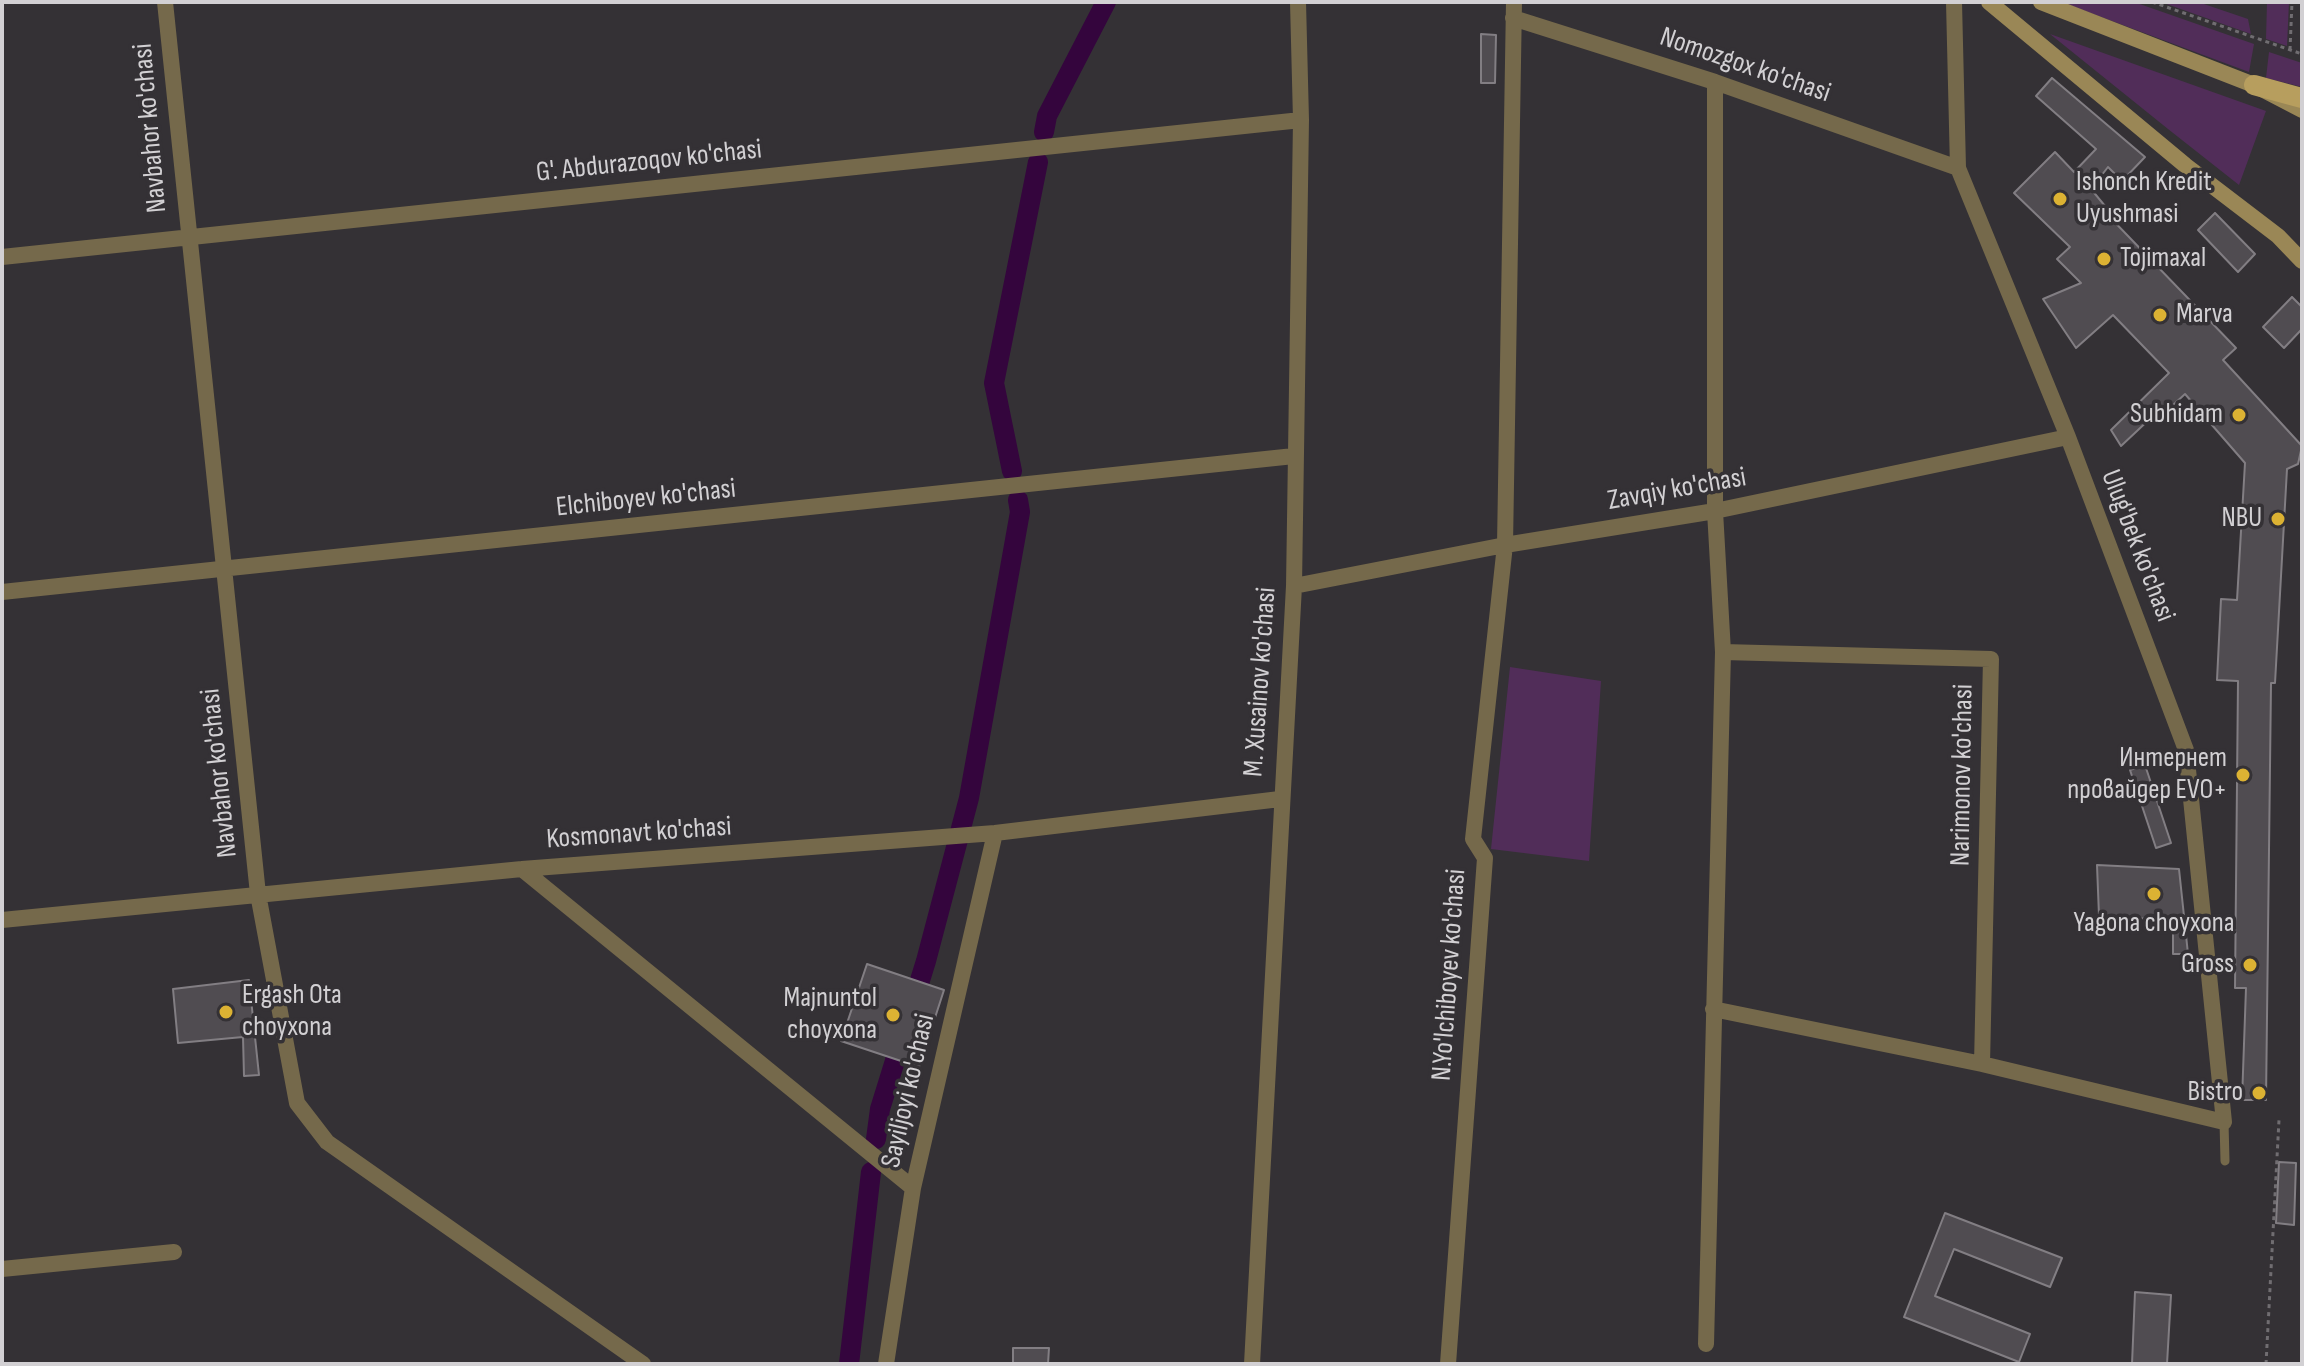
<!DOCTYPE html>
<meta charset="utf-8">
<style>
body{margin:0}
#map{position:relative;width:2304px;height:1366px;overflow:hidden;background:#343135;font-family:"Sofia Sans Condensed",sans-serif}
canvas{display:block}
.frame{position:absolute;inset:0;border:4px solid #d2d0d3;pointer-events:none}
</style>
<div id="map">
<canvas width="2304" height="1366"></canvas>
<div class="frame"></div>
</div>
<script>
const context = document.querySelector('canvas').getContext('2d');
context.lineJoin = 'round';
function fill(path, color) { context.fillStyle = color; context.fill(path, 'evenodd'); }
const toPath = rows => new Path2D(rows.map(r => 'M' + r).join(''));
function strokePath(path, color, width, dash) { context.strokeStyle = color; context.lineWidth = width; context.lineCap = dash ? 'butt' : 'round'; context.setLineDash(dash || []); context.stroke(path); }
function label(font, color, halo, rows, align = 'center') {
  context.font = font + ' "Sofia Sans Condensed",sans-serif'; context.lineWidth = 7; context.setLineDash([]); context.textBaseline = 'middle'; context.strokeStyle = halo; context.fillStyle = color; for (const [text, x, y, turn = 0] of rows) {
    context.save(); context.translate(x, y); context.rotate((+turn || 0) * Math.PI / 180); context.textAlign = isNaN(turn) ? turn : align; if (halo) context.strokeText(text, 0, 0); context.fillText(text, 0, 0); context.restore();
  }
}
fill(toPath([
 [2061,2,2134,2,2254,44,2249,72],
 [2161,2,2198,2,2248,19,2251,34],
 [2267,2,2289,2,2287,46,2266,39],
 [2050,34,2266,111,2239,185,2168,129],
 [2269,52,2302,63,2302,87,2266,78],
 [1510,667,1601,681,1589,861,1491,849]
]), '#512d59');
strokePath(toPath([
 [1044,132,1047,116,1106,2],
 [1012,471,994,383,1038,162],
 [876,1139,880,1109,926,961,969,798,1020,512,1018,500],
 [849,1364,871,1172]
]), '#34053d', 20);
const building = toPath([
 [1481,34,1496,35,1495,83,1481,83,1481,34],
 [2052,78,2145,157,2122,181,2108,167,2091,189,2105,206,2102,209,2236,348,2223,360,2302,446,2298,464,2287,469,2275,683,2271,683,2266,1100,2242,1100,2246,988,2235,988,2238,681,2217,680,2221,599,2237,600,2245,463,2185,394,2158,419,2154,415,2121,446,2111,430,2169,373,2113,315,2076,348,2043,299,2081,283,2057,259,2070,247,2014,193,2055,152,2074,172,2096,149,2036,96,2052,78],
 [2215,213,2255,254,2238,272,2198,230,2215,213],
 [2292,297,2302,307,2302,329,2284,348,2263,327,2292,297],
 [2145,765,2171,843,2156,848,2130,770,2145,765],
 [2097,865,2179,869,2188,954,2173,954,2173,920,2099,916,2097,865],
 [867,964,944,990,919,1067,841,1041,867,964],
 [249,980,259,1075,244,1076,243,1037,178,1043,173,989,249,980],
 [2279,1162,2296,1163,2294,1225,2276,1223,2279,1162],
 [1945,1213,2062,1258,2050,1287,1954,1249,1935,1296,2030,1334,2019,1362,1904,1317,1945,1213],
 [2135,1292,2171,1295,2167,1364,2132,1364,2135,1292],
 [1013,1348,1049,1348,1048,1364,1013,1364,1013,1348]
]);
fill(building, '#504c51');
strokePath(building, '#827e83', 2);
strokePath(toPath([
 [2152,2,2302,54],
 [2290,50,2292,2],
 [2266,1364,2279,1120]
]), '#706d71', 3, [4, 4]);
strokePath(toPath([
 [2224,1122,2225,1161]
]), '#75694b', 9);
strokePath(toPath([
 [165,2,258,894,297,1103,327,1142,643,1364],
 [1513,18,1715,82,1958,168],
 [2,257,1301,120],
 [1294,586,1505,545,1715,511,2068,437],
 [2,592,1294,456],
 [1723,652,1991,659,1982,1064],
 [522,869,913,1188],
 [2,920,522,869,995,833,1280,799],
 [1713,1009,1982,1064,2224,1122,2186,750,2068,437,1958,168,1954,2],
 [2,1269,174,1252],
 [1706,1344,1723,652,1715,511,1715,82],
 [886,1364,913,1188,995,833],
 [1252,1364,1294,586,1301,120,1298,2],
 [1448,1364,1485,858,1473,839,1505,545,1514,2]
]), '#75694b', 16);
strokePath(toPath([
 [1989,2,2185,165,2278,236,2302,261],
 [2041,2,2254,85,2302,110]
]), '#9a8756', 16);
strokePath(toPath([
 [2254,85,2302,98]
]), '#b79e5e', 20);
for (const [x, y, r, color] of [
 [2060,199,8,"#dcb233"],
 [2104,259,8,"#dcb233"],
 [2160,315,8,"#dcb233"],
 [2239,415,8,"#dcb233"],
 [2278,519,8,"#dcb233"],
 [2243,775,8,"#dcb233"],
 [2154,894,8,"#dcb233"],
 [2250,965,8,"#dcb233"],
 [226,1012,8,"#dcb233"],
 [893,1015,8,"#dcb233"],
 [2259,1093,8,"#dcb233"]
]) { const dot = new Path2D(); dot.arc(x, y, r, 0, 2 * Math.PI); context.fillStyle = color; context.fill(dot); strokePath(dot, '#343135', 3); }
label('28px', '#d2d0d3', '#343135', [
 ["Nomozgox ko'chasi",1745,66,19],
 ["Navbahor ko'chasi",151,128,-95],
 ["G'. Abdurazoqov ko'chasi",649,162,-6],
 ["Zavqiy ko'chasi",1677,490,-10],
 ["Elchiboyev ko'chasi",646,499,-6],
 ["Ulug'bek ko'chasi",2137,546,69],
 ["M. Xusainov ko'chasi",1261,682,-86],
 ["Navbahor ko'chasi",220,773,-96],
 ["Narimonov ko'chasi",1963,775,-89],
 ["Kosmonavt ko'chasi",639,834,-4],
 ["N.Yo'lchiboyev ko'chasi",1450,975,-86],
 ["Sayiljoyi ko'chasi",909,1091,-77]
]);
label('28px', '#d2d0d3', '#343135', [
 ["Ishonch Kredit",2076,183,"left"],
 ["Uyushmasi",2076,215,"left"],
 ["Tojimaxal",2120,259,"left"],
 ["Marva",2176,315,"left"],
 ["Subhidam",2223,415],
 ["NBU",2262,519],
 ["Интернет",2227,759],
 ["провайдер EVO+",2227,791],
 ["Yagona choyxona",2154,924,"center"],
 ["Gross",2234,965],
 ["Ergash Ota",242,996,"left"],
 ["choyxona",242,1028,"left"],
 ["Majnuntol",877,999],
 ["choyxona",877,1031],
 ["Bistro",2243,1093]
], 'right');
</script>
